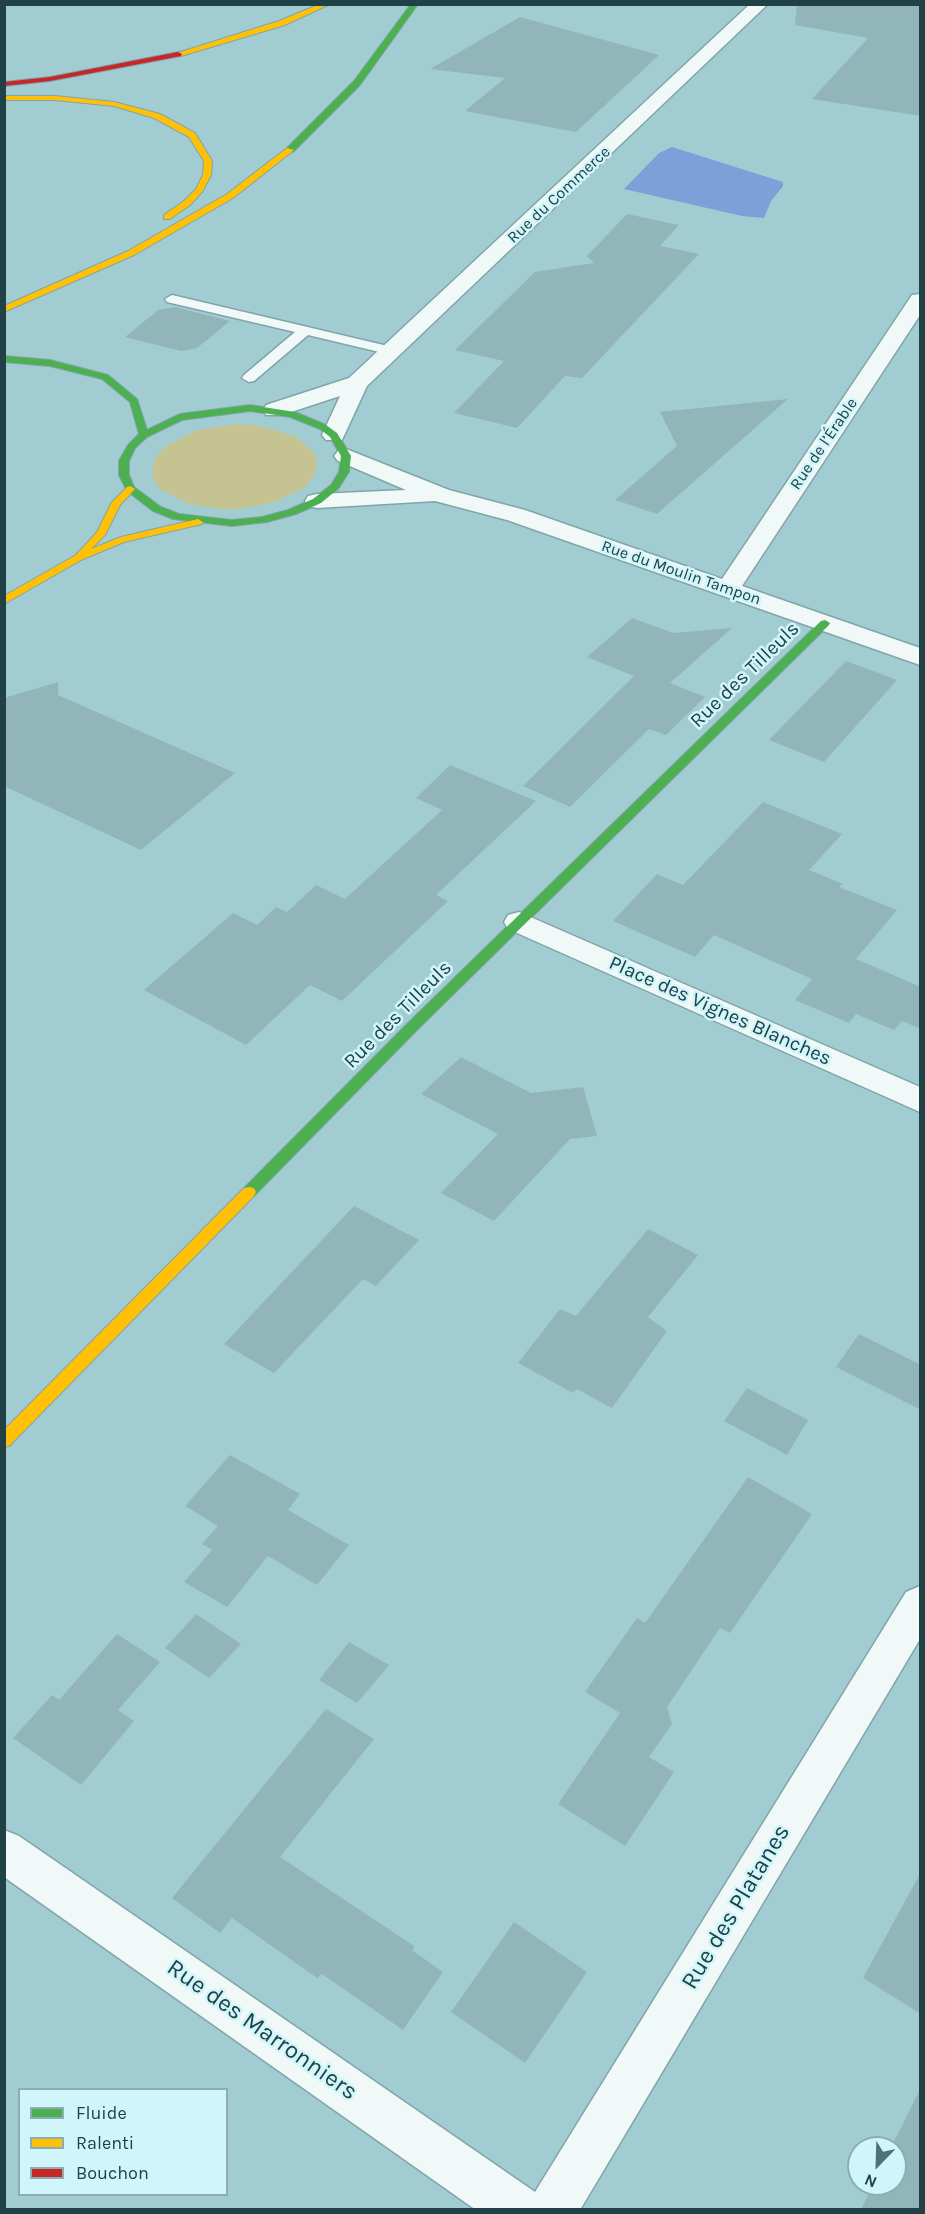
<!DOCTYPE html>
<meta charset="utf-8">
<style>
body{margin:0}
#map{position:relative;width:925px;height:2214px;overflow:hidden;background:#a1cdd2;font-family:Karla,sans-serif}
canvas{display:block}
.frame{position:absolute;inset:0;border:6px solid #204246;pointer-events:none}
.legend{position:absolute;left:18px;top:2088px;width:210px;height:108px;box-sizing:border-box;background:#d0f6fb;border:2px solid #8aaeb3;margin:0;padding:8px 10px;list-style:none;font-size:18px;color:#204246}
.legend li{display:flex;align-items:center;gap:12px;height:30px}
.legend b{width:30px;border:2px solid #8aaeb3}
.north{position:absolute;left:847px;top:2136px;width:60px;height:60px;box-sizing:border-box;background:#d0f6fb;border:2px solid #8aaeb3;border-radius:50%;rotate:203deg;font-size:16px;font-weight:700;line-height:24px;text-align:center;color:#204246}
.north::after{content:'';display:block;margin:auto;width:21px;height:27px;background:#4d7377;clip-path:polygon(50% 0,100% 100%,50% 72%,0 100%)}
</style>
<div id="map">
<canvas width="925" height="2214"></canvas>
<div class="frame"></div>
<ul class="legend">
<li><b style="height:8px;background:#4caf50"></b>Fluide</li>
<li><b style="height:8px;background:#ffc107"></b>Ralenti</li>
<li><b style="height:8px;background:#c62828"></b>Bouchon</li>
</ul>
<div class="north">N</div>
</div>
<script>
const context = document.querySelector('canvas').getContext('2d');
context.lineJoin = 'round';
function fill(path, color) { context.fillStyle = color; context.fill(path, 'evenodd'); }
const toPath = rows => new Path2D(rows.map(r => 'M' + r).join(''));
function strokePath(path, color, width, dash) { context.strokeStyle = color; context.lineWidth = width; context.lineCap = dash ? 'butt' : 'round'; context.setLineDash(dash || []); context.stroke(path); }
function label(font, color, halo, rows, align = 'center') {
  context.font = font + ' Karla,sans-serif'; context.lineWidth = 5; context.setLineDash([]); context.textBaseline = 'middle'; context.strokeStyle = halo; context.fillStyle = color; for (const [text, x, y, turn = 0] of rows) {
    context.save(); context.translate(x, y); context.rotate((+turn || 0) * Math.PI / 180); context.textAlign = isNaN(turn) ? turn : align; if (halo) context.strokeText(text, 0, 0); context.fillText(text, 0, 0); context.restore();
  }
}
fill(toPath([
 [238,424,259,426,295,436,315,454,317,465,314,476,305,487,273,503,230,510,188,504,160,489,153,478,152,467,156,456,166,446,197,430]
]), '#c5c392');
fill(toPath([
 [672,147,783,182,783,186,771,201,764,218,742,216,624,189,659,153]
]), '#7ca0d7');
fill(toPath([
 [797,4,921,4,921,116,812,99,868,38,795,25],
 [520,17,659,55,576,132,465,111,505,78,430,69],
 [627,214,679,225,660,246,699,254,582,378,565,376,517,428,454,413,504,361,455,350,535,272,594,263,587,256],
 [175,307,230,321,197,348,181,351,125,337,158,310],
 [788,399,657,514,615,500,677,446,660,412],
 [632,618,673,633,732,628,670,683,705,697,666,735,649,729,570,807,523,786,634,676,587,657],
 [846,661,897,680,824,762,769,740],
 [58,682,58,695,235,773,141,850,4,786,4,698],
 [450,765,536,801,436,895,448,901,342,1001,310,985,246,1045,144,990,233,913,257,925,276,907,287,912,316,885,345,899,442,810,416,798],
 [763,802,842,834,809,870,843,884,839,887,897,910,856,959,921,987,921,1029,902,1021,894,1030,856,1014,849,1023,795,1000,812,979,714,935,695,957,613,921,657,874,683,885],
 [461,1057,531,1093,583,1087,597,1136,570,1139,494,1221,441,1193,498,1134,421,1094],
 [354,1206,419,1240,376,1286,363,1279,274,1373,224,1344],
 [648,1229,698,1255,648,1317,667,1331,612,1408,577,1389,573,1393,518,1363,560,1309,576,1316],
 [859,1334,921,1365,921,1410,836,1367],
 [747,1388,808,1420,787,1455,724,1421],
 [230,1455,300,1494,288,1510,349,1545,317,1585,268,1556,227,1607,184,1582,212,1550,202,1544,218,1526,185,1506],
 [748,1477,812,1514,730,1633,720,1628,667,1707,672,1724,649,1757,674,1772,625,1846,558,1804,620,1713,585,1692,637,1618,645,1623],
 [196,1614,241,1644,209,1678,165,1648],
 [117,1634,160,1662,118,1710,134,1721,81,1785,13,1738,52,1695,59,1700],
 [349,1642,389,1665,357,1703,319,1680],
 [326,1709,374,1739,280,1857,414,1946,413,1951,443,1972,403,2030,322,1974,317,1978,232,1918,220,1933,172,1898],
 [921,1872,921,2014,863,1978],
 [514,1922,587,1972,525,2063,451,2012],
 [921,2087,921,2210,861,2210,873,2184,895,2184,895,2148,891,2148]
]), '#92b5b9');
const lane = toPath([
 [172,295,392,347,399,351,392,355,308,335,254,381,249,382,242,378,244,375,295,332,167,302,165,299,172,295]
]);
const street = toPath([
 [750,4,768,4,367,386,342,440,326,440,322,435,340,396,282,415,266,415,263,410,266,405,349,378,750,4],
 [920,294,920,315,742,586,920,648,920,665,507,520,435,501,317,508,308,506,305,501,308,496,317,494,406,490,338,461,334,456,338,451,346,449,449,490,525,510,722,579,912,295,920,294],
 [519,912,920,1087,920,1112,508,929,504,922,508,915,519,912],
 [920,1586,920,1639,580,2210,476,2210,4,1877,4,1830,19,1836,535,2192,906,1592,920,1586]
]);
const fast = toPath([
 [411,4,418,4,360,85,293,152,287,152,287,148,354,81,411,4],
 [4,356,50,360,108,375,137,399,147,430,180,414,250,405,295,412,326,425,337,433,351,456,349,472,338,489,321,503,296,514,267,522,232,526,173,519,153,511,127,491,119,475,119,461,128,445,139,434,130,402,102,379,50,366,4,362,4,356],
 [250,411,290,417,320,429,330,437,341,456,339,472,331,485,313,499,288,510,262,517,232,520,179,514,161,507,134,487,129,475,129,461,135,448,147,437,182,420,250,411],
 [825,620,830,623,829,625,418,1029,254,1196,244,1196,242,1192,244,1188,408,1023,821,621,825,620]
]);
const slow = toPath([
 [320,4,330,4,285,25,181,56,174,54,279,21,320,4],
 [4,96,55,96,114,102,160,114,195,133,212,161,211,175,202,192,190,205,170,219,164,219,164,215,184,201,196,189,203,175,204,161,189,137,154,118,114,106,55,100,4,100,4,96],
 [287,148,294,150,233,198,134,255,4,312,4,306,128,251,227,194,287,148],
 [130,486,135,489,120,505,105,535,91,549,121,537,198,519,203,522,202,524,124,542,81,560,4,604,4,596,76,555,97,532,112,502,127,487,130,486],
 [249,1187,254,1188,256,1192,254,1196,9,1446,4,1447,4,1430,244,1188,249,1187]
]);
const jam = toPath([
 [178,52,182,54,181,56,50,81,4,86,4,82,50,77,178,52]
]);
strokePath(lane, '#81a4a8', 3);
strokePath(street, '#81a4a8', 3);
strokePath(fast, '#81a4a8', 2);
strokePath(slow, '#81a4a8', 2);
strokePath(jam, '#81a4a8', 2);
fill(lane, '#f1f8f8');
fill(street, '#f1f8f8');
fill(fast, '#4caf50');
fill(slow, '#ffc107');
fill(jam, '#c62828');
label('16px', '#204246', '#d0f6fb', [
 ["Rue du Commerce",559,195,-43],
 ["Rue de l’Érable",824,444,-56],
 ["Rue du Moulin Tampon",681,573,19]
]);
label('20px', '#204246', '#d0f6fb', [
 ["Rue des Tilleuls",745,675,-44],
 ["Place des Vignes Blanches",720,1011,24],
 ["Rue des Tilleuls",398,1015,-45]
]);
label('24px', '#204246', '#d0f6fb', [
 ["Rue des Platanes",736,1907,-59],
 ["Rue des Marronniers",262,2030,35]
]);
</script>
